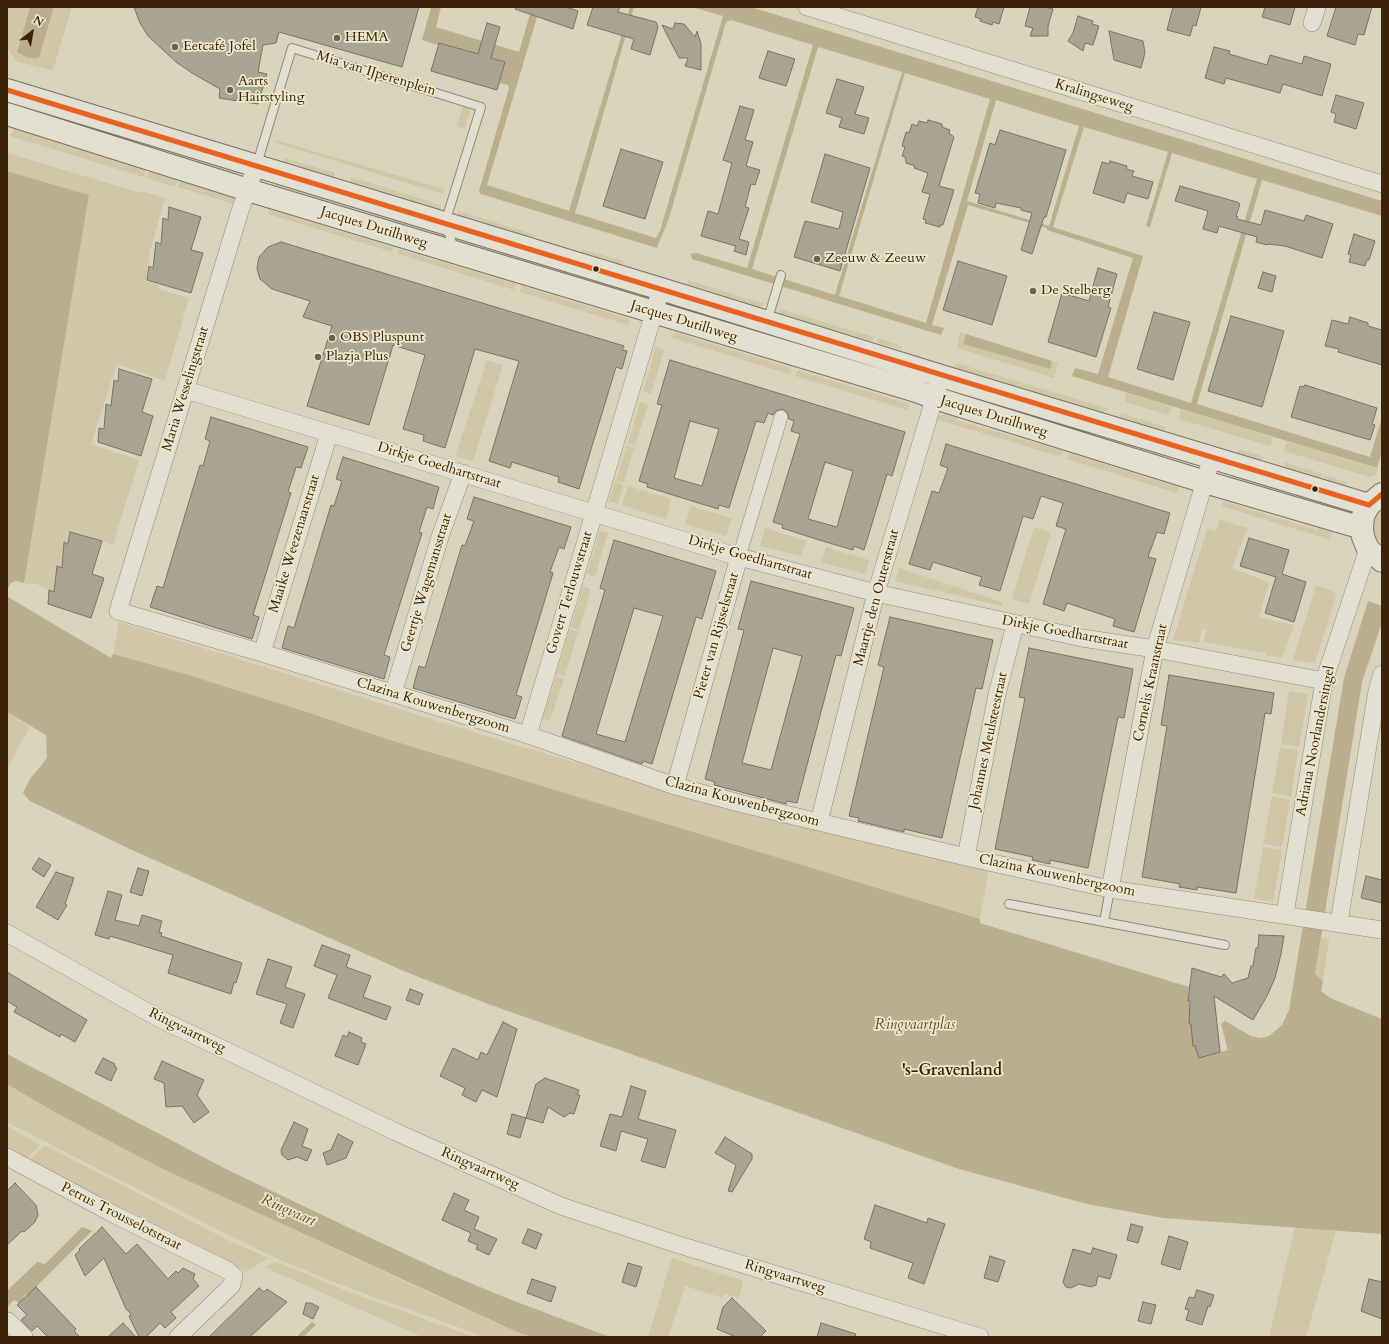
<!DOCTYPE html>
<meta charset="utf-8">
<style>
body{margin:0}
#map{position:relative;width:1389px;height:1344px;overflow:hidden;background:#dad4bd;font-family:Cardo,serif}
canvas{display:block}
.frame{position:absolute;inset:0;border:8px solid #3b2208;pointer-events:none}
.north{position:absolute;left:12px;top:12px;width:40px;height:40px;-webkit-text-stroke:3px #efe8cc;paint-order:stroke;rotate:31deg;font-size:11px;font-weight:700;line-height:16px;text-align:center;color:#3b2208}
.north::after{content:'';display:block;margin:auto;width:14px;height:18px;background:#3b2208;clip-path:polygon(50% 0,100% 100%,50% 72%,0 100%)}
</style>
<div id="map">
<canvas width="1389" height="1344"></canvas>
<div class="frame"></div>
<div class="north">N</div>
</div>
<script>
const context = document.querySelector('canvas').getContext('2d');
context.lineJoin = 'round';
function fill(path, color) { context.fillStyle = color; context.fill(path, 'evenodd'); }
const toPath = rows => new Path2D(rows.map(r => 'M' + r).join(''));
function strokePath(path, color, width, dash) { context.strokeStyle = color; context.lineWidth = width; context.lineCap = dash ? 'butt' : 'round'; context.setLineDash(dash || []); context.stroke(path); }
function label(font, color, halo, rows, align = 'center') {
  context.font = font + ' Cardo,serif'; context.lineWidth = 3.5; context.setLineDash([]); context.textBaseline = 'middle'; context.strokeStyle = halo; context.fillStyle = color; for (const [text, x, y, turn = 0] of rows) {
    context.save(); context.translate(x, y); context.rotate((+turn || 0) * Math.PI / 180); context.textAlign = isNaN(turn) ? turn : align; if (halo) context.strokeText(text, 0, 0); context.fillText(text, 0, 0); context.restore();
  }
}
fill(toPath([
 [7,7,30,7,17,51,28,58,39,58,54,7,72,7,53,70,17,62,7,48],
 [29,102,239,171,238,175,236,177,25,114],
 [463,106,469,109,470,112,465,128,457,127],
 [19,124,143,165,142,169,146,170,144,177,10,136],
 [275,140,444,189,443,194,274,142],
 [7,153,141,193,142,191,165,198,150,251,146,281,159,285,158,289,189,298,165,381,117,364,91,444,139,460,113,545,70,532,68,543,64,543,62,568,57,567,54,592,34,583,28,585,24,583,89,195,7,171],
 [285,158,335,173,334,178,313,171,282,168],
 [149,170,178,179,175,187,146,178],
 [351,177,441,205,441,208,435,211,372,193,370,188,350,182],
 [193,178,234,193,235,199,234,204,178,187,180,180,191,184],
 [277,178,639,287,635,301,274,190],
 [269,209,393,247,392,252,268,214],
 [457,210,538,236,526,239,459,216],
 [399,249,516,284,514,290,398,254],
 [583,249,623,261,622,265,598,258,596,260,581,256],
 [688,280,765,304,758,309,741,305,741,301,687,285],
 [522,286,630,319,628,325,520,292],
 [780,309,874,337,873,341,851,335,849,338,778,316],
 [674,332,791,368,789,374,672,338],
 [960,332,966,334,963,344,1049,369,1052,361,1058,363,1054,378,957,348],
 [878,338,902,346,902,350,876,342],
 [656,347,664,350,651,394,643,391],
 [487,360,503,365,473,461,455,456],
 [956,363,1110,409,1101,414,952,376],
 [797,370,910,404,908,410,795,376],
 [1126,393,1172,407,1169,415,1125,402],
 [640,402,648,405,635,445,628,443],
 [1181,409,1273,437,1270,446,1179,419],
 [947,413,958,414,957,420,1063,451,1061,457,936,419,939,416],
 [1121,413,1166,427,1163,434,1119,420],
 [1287,441,1378,469,1376,475,1370,477,1284,451],
 [627,446,634,448,624,483,616,480],
 [1239,449,1265,457,1257,462,1236,456],
 [1069,453,1179,487,1177,493,1067,459],
 [1284,462,1323,474,1320,481,1287,471],
 [1234,470,1339,502,1335,514,1230,482],
 [1324,475,1347,482,1346,488,1323,481],
 [615,482,623,485,618,504,609,501],
 [628,486,671,499,666,519,622,505],
 [1223,501,1318,530,1319,525,1334,525,1330,540,1222,506],
 [691,506,732,518,726,536,685,524],
 [1382,508,1382,546,1375,537,1374,529,1374,521],
 [1220,520,1248,528,1232,568,1268,582,1268,586,1259,617,1294,625,1282,657,1267,656,1266,653,1204,642,1206,629,1202,629,1199,643,1173,640,1207,529,1216,531],
 [1034,527,1051,533,1029,604,1012,599],
 [765,528,806,541,801,556,760,546],
 [600,531,608,533,595,577,587,574],
 [826,547,869,560,865,574,821,562],
 [899,568,1002,602,1002,606,895,581],
 [1316,585,1335,592,1336,596,1315,663,1293,660],
 [583,586,591,589,579,630,571,627],
 [119,622,512,744,673,790,989,868,980,919,384,738,301,710,185,674,113,654],
 [570,629,578,632,565,676,556,674],
 [556,676,564,679,550,721,542,719],
 [1289,691,1308,694,1299,747,1281,744],
 [7,712,30,727,7,768],
 [1280,748,1298,750,1291,797,1272,793],
 [1272,796,1290,800,1282,847,1263,844],
 [1263,847,1282,850,1273,902,1254,899],
 [1321,937,1329,939,1323,981,1315,974],
 [7,1084,156,1165,438,1297,517,1332,532,1337,485,1337,336,1283,278,1259,216,1229,7,1122],
 [7,1126,40,1145,25,1160,7,1150],
 [46,1146,228,1240,268,1258,246,1272,143,1223,28,1162,43,1147],
 [1295,1227,1336,1231,1306,1337,1269,1337],
 [672,1258,743,1281,739,1298,724,1294,723,1298,685,1286,668,1337,648,1337],
 [277,1262,349,1292,474,1337,422,1337,264,1267]
]), '#d1c7a6');
fill(toPath([
 [30,7,54,7,39,58,28,58,17,52],
 [431,7,441,7,436,27,519,52,532,7,540,7,487,185,569,211,630,7,634,7,575,213,656,238,660,231,723,16,692,7,751,7,1382,201,1382,216,1262,180,1197,404,1370,457,1382,417,1382,451,1377,468,1072,376,1075,368,1098,374,1133,258,1047,230,1047,228,968,205,932,325,944,328,941,335,692,259,691,254,696,253,747,268,813,45,731,20,726,22,669,218,657,248,481,194,479,191,509,88,508,85,499,83,505,62,440,43,438,45,422,40],
 [818,47,902,72,835,295,752,269],
 [905,73,990,99,926,323,839,296],
 [996,100,1079,126,1049,226,967,201],
 [1084,127,1168,152,1146,226,1150,227,1172,153,1257,179,1191,403,1108,377,1143,256,1053,227],
 [7,171,89,195,24,583,16,581,11,583,7,590],
 [966,334,1052,361,1050,369,963,344],
 [7,594,8,597,111,658,113,654,185,674,301,710,384,738,980,919,980,923,1189,987,1188,1001,1189,1001,1189,1024,1191,1024,1199,1058,1228,1050,1221,1024,1225,1021,1251,1036,1261,1038,1269,1036,1282,1025,1289,1010,1344,678,1368,601,1382,606,1382,623,1362,682,1315,974,1323,981,1321,991,1330,998,1382,1019,1382,1234,1163,1218,1087,1204,959,1169,488,1004,406,972,132,850,30,801,23,793,30,779,47,758,46,735,7,712],
 [7,1054,228,1170,360,1233,444,1272,509,1299,610,1337,532,1337,517,1332,165,1170,60,1115,7,1084],
 [82,1227,92,1231,28,1295,27,1294,23,1297,24,1298,19,1303,14,1300,7,1307,7,1291,37,1262,45,1264],
 [312,1322,316,1325,303,1337,296,1337]
]), '#baae8c');
const building = toPath([
 [134,7,419,7,402,67,279,32,276,43,263,45,258,72,267,74,258,104,219,98,220,89,192,73,176,62,148,36,140,23,134,7],
 [516,7,566,7,578,11,573,29,515,9,516,7],
 [593,7,620,7,618,12,656,22,658,27,650,55,631,49,634,39,587,25,593,7],
 [978,7,1004,7,999,24,993,22,992,25,980,21,981,19,975,17,978,7],
 [1030,7,1045,7,1053,9,1048,26,1048,36,1030,36,1033,28,1025,26,1030,7],
 [1173,7,1201,7,1196,26,1193,25,1190,36,1167,30,1173,7],
 [1265,7,1295,7,1290,25,1262,17,1265,7],
 [1336,7,1372,7,1364,35,1358,34,1355,45,1327,36,1336,7],
 [1078,16,1093,21,1092,24,1099,26,1093,45,1085,43,1083,51,1068,41,1073,33,1078,16],
 [487,23,500,27,491,58,505,62,497,90,431,71,439,43,478,54,487,23],
 [675,23,684,24,695,37,697,31,701,44,701,70,685,66,688,58,679,58,662,25,673,29,675,23],
 [1109,31,1143,41,1145,53,1141,68,1114,60,1109,31],
 [1214,47,1230,51,1229,54,1267,65,1270,55,1302,64,1304,56,1331,64,1322,96,1283,84,1280,93,1226,78,1224,84,1205,78,1214,47],
 [768,51,795,59,786,86,759,78,768,51],
 [837,79,864,87,855,114,869,118,864,134,839,127,842,118,826,113,837,79],
 [1336,95,1364,103,1356,129,1334,122,1336,114,1331,112,1336,95],
 [740,106,754,110,745,140,753,142,746,166,760,170,755,185,751,184,745,207,749,208,739,239,749,242,746,255,734,251,736,246,701,236,708,211,718,214,732,163,723,160,740,106],
 [928,120,942,124,942,127,950,130,949,133,954,137,939,186,954,190,943,225,940,225,940,227,925,223,926,220,923,219,930,194,922,192,928,173,914,168,915,166,906,163,905,157,902,156,905,147,902,146,906,132,909,133,912,124,917,126,919,121,927,123,928,120],
 [1000,130,1066,150,1046,217,1044,217,1032,254,1021,250,1032,213,1021,210,1021,208,996,203,995,208,978,203,980,194,975,193,990,143,995,145,1000,130],
 [621,149,663,162,645,219,603,206,621,149],
 [825,154,870,168,840,271,794,257,805,221,839,229,843,212,811,202,825,154],
 [1110,161,1127,166,1126,169,1134,171,1132,176,1153,182,1148,199,1127,193,1124,203,1093,193,1102,162,1109,164,1110,161],
 [1180,186,1237,202,1240,204,1236,216,1238,217,1237,219,1261,225,1265,210,1304,221,1306,215,1333,224,1322,258,1285,246,1268,244,1267,245,1256,242,1257,237,1219,226,1217,233,1203,229,1208,211,1175,201,1180,186],
 [169,207,201,217,191,250,203,253,191,293,147,280,149,266,153,268,156,242,161,244,163,218,168,220,169,207],
 [1354,234,1375,241,1369,260,1367,260,1365,266,1349,262,1351,255,1348,254,1354,234],
 [281,242,624,346,622,350,627,351,622,369,616,367,579,489,558,482,559,477,512,462,510,468,489,461,519,361,475,349,445,448,423,441,424,435,403,429,425,355,393,345,369,425,307,406,332,326,303,317,310,301,272,289,260,279,257,268,259,257,268,247,281,242],
 [958,261,1007,276,992,325,943,310,958,261],
 [1098,268,1117,274,1108,307,1111,308,1096,357,1048,342,1062,293,1089,301,1098,268],
 [1263,272,1276,276,1272,292,1258,288,1263,272],
 [1154,312,1190,322,1173,380,1137,369,1154,312],
 [1231,316,1284,331,1262,407,1208,391,1231,316],
 [1350,317,1368,323,1368,326,1382,330,1382,365,1338,352,1339,349,1325,346,1332,320,1348,324,1350,317],
 [670,360,905,432,892,476,887,474,864,550,854,546,853,550,819,540,782,528,783,525,773,522,800,434,791,431,794,421,789,419,787,412,783,409,776,411,773,415,768,413,764,423,756,421,729,508,719,505,718,509,647,487,648,484,639,481,662,405,657,404,670,360],
 [690,421,719,429,702,486,674,478,690,421],
 [825,462,853,471,837,527,808,519,825,462],
 [119,369,152,379,142,412,153,416,141,456,98,442,99,428,104,429,106,404,111,406,114,380,118,382,119,369],
 [1305,385,1377,408,1372,424,1375,425,1370,440,1291,417,1300,386,1304,387,1305,385],
 [211,417,308,447,301,468,296,467,288,492,291,493,253,615,259,617,252,639,150,607,157,586,163,588,200,465,203,466,210,441,205,439,211,417],
 [946,444,1170,513,1164,534,1157,532,1148,557,1156,559,1134,632,1113,626,1115,619,1067,603,1064,611,1043,604,1066,529,1056,526,1063,503,1041,496,1033,519,1023,516,1000,591,979,585,982,577,933,562,930,570,909,564,932,491,939,493,948,468,940,465,946,444],
 [343,457,439,487,433,509,427,507,419,532,422,533,384,655,390,657,384,679,282,648,288,626,294,628,331,505,334,506,342,481,336,479,343,457],
 [474,497,571,527,564,549,559,547,550,572,553,573,516,695,522,697,515,719,413,688,419,666,425,668,462,545,465,546,474,521,467,519,474,497],
 [70,532,102,541,92,574,104,578,91,618,48,604,49,590,54,592,57,566,62,568,64,542,68,544,70,532],
 [1249,538,1289,550,1282,574,1306,582,1294,622,1265,613,1276,577,1240,566,1249,538],
 [614,540,716,571,702,619,696,617,652,764,643,761,642,764,562,736,605,590,600,588,614,540],
 [634,608,663,616,625,742,596,734,634,608],
 [751,581,854,608,841,656,836,655,797,803,787,801,786,804,741,792,714,785,715,782,705,779,744,630,738,629,751,581],
 [773,648,802,656,771,770,742,763,773,648],
 [890,617,993,640,982,689,976,688,942,838,904,829,904,832,858,821,859,818,849,816,884,667,878,665,890,617],
 [1029,648,1133,669,1124,718,1118,717,1088,868,1050,860,1050,864,1032,860,1033,857,995,849,1025,698,1019,697,1029,648],
 [1169,675,1274,693,1271,714,1265,713,1236,893,1197,887,1197,890,1179,887,1180,884,1142,877,1167,726,1161,725,1169,675],
 [39,858,51,865,44,877,32,869,39,858],
 [138,868,149,871,142,896,130,892,138,868],
 [56,872,74,878,65,904,67,905,58,920,36,907,56,872],
 [1366,876,1382,880,1382,903,1361,898,1366,876],
 [108,891,122,895,115,920,139,926,142,915,162,921,159,932,162,933,161,936,242,963,236,983,234,982,231,994,168,973,173,955,110,936,109,939,95,935,108,891],
 [1259,935,1284,936,1281,954,1275,978,1267,996,1253,1020,1214,996,1220,1052,1199,1058,1195,1046,1193,1046,1191,1024,1189,1024,1190,1001,1188,1001,1192,968,1221,977,1224,974,1232,983,1248,978,1251,966,1253,966,1256,948,1258,948,1259,935],
 [322,945,350,955,346,967,371,976,363,997,391,1007,386,1020,328,998,337,975,314,966,322,945],
 [268,959,292,967,285,987,305,994,293,1028,280,1023,287,1004,256,994,268,959],
 [7,972,87,1020,75,1042,61,1034,60,1037,14,1012,17,1007,7,1001,7,972],
 [410,989,423,994,419,1005,406,1000,410,989],
 [503,1022,517,1029,497,1097,482,1090,476,1102,462,1095,465,1088,440,1076,453,1048,478,1060,481,1052,487,1055,503,1022],
 [349,1032,362,1038,361,1042,366,1044,358,1065,335,1056,343,1035,347,1037,349,1032],
 [103,1058,115,1064,114,1066,117,1068,111,1081,95,1073,103,1058],
 [162,1061,204,1080,197,1095,209,1112,194,1123,182,1106,166,1107,164,1083,154,1079,162,1061],
 [545,1078,579,1090,577,1095,580,1095,574,1114,570,1113,564,1117,548,1107,543,1123,526,1118,536,1084,545,1078],
 [631,1086,646,1091,638,1119,676,1130,665,1168,641,1161,648,1139,621,1131,616,1151,600,1146,610,1114,622,1117,631,1086],
 [512,1114,526,1118,520,1138,507,1134,512,1114],
 [294,1122,308,1129,302,1146,312,1150,307,1161,297,1157,288,1160,282,1155,281,1150,294,1122],
 [338,1134,353,1142,346,1158,327,1165,323,1153,331,1150,338,1134],
 [725,1137,752,1154,752,1159,732,1192,728,1191,736,1165,715,1153,725,1137],
 [15,1183,36,1205,38,1215,35,1222,24,1232,22,1231,7,1245,7,1191,15,1183],
 [454,1193,469,1200,464,1210,479,1217,474,1229,497,1239,489,1255,476,1249,478,1245,468,1241,471,1233,442,1220,454,1193],
 [875,1205,927,1223,928,1218,945,1224,924,1284,908,1278,913,1263,870,1248,871,1242,864,1239,875,1205],
 [1131,1224,1143,1227,1138,1243,1127,1240,1131,1224],
 [102,1227,126,1254,137,1244,168,1279,176,1271,178,1273,183,1268,195,1274,193,1279,199,1286,171,1312,176,1318,165,1328,160,1323,146,1337,139,1337,129,1316,131,1314,126,1309,104,1258,85,1276,75,1255,80,1250,79,1249,102,1227],
 [528,1229,542,1234,536,1249,522,1243,528,1229],
 [1169,1236,1188,1242,1180,1270,1161,1264,1169,1236],
 [1093,1248,1117,1255,1110,1279,1098,1276,1096,1285,1091,1287,1079,1284,1071,1288,1066,1287,1063,1282,1073,1249,1091,1254,1093,1248],
 [990,1256,1005,1261,998,1282,984,1278,990,1256],
 [628,1263,642,1267,636,1287,622,1282,628,1263],
 [532,1279,556,1287,551,1302,527,1293,532,1279],
 [1369,1279,1382,1282,1382,1319,1361,1311,1369,1279],
 [36,1287,76,1329,74,1331,80,1337,48,1337,37,1326,32,1331,21,1320,27,1315,17,1305,36,1287],
 [259,1288,264,1292,267,1289,287,1302,250,1337,209,1337,259,1288],
 [1197,1290,1214,1295,1210,1307,1208,1306,1202,1325,1186,1320,1189,1310,1185,1309,1189,1297,1194,1298,1197,1290],
 [732,1298,766,1331,760,1337,736,1337,717,1329,723,1307,732,1298],
 [1143,1302,1156,1305,1151,1324,1138,1321,1143,1302],
 [306,1303,311,1303,319,1307,313,1319,303,1314,306,1303],
 [123,1323,136,1337,108,1337,123,1323],
 [821,1323,856,1334,855,1337,817,1337,821,1323]
]);
fill(building, '#aaa493');
strokePath(building, '#797263', 1);
const service = toPath([
 [257,164,292,48,481,107,445,223,454,248],
 [767,322,781,275],
 [1110,889,1104,922,1225,945],
 [1009,904,1104,922]
]);
const pedestrian = toPath([
 [739,557,781,417]
]);
const minor = toPath([
 [807,7,1382,184],
 [1312,23,1317,7],
 [256,166,240,211,118,611,262,653,528,735,675,786,747,805,966,857,1110,889,1382,930],
 [186,390,739,557,876,593,1082,638,1155,649,1324,681],
 [262,653,329,434],
 [393,694,440,537,463,473],
 [528,735,661,289],
 [675,786,739,557],
 [819,822,876,593,938,386],
 [966,857,997,694,1015,625],
 [1110,889,1155,649,1212,457],
 [1285,914,1324,681,1368,549],
 [1339,922,1377,691,1382,674],
 [7,933,160,1019,396,1132,561,1206,673,1243,980,1337],
 [7,1157,117,1216,227,1270,234,1276,232,1285,178,1337],
 [7,1323,8,1321,24,1337]
]);
const secondary = toPath([
 [7,90,661,289,941,376,1369,505],
 [7,114,248,190,916,391,935,398,1205,482,1362,528],
 [1382,494,1369,505,1363,516,1362,528,1363,537,1368,549,1382,561]
]);
strokePath(service, '#918a7a', 10);
strokePath(pedestrian, '#918a7a', 14);
strokePath(minor, '#918a7a', 18);
strokePath(secondary, '#797263', 24);
strokePath(service, '#e2dfd3', 8);
strokePath(pedestrian, '#e2dfd3', 13);
strokePath(minor, '#e2dfd3', 17);
strokePath(secondary, '#e2dfd3', 22);
strokePath(toPath([
 [7,90,1369,505,1382,494]
]), '#e96221', 5);
for (const [x, y, r, color] of [
 [337,38,4,"#736047"],
 [175,47,4,"#736047"],
 [230,90,4,"#736047"],
 [817,259,4,"#736047"],
 [596,269,3.5,"#3b2208"],
 [1033,291,4,"#736047"],
 [332,338,4,"#736047"],
 [318,357,4,"#736047"],
 [1315,489,3.5,"#3b2208"]
]) { const dot = new Path2D(); dot.arc(x, y, r, 0, 2 * Math.PI); context.fillStyle = color; context.fill(dot); strokePath(dot, '#efe8cc', 1.5); }
label('14px', '#3b2208', '#efe8cc', [
 ["HEMA",345,38],
 ["Eetcafé Jofel",183,47],
 ["Aarts",238,82],
 ["Hairstyling",238,98],
 ["Zeeuw & Zeeuw",825,259],
 ["De Stelberg",1041,291],
 ["OBS Pluspunt",340,338],
 ["Plazja Plus",326,357]
], 'left');
label('14px', '#3b2208', '#efe8cc', [
 ["Mia van IJperenplein",376,74,17],
 ["Kralingseweg",1094,96,17],
 ["Jacques Dutilhweg",374,228,17],
 ["Jacques Dutilhweg",684,322,17],
 ["Maria Wesselingstraat",186,389,-73],
 ["Jacques Dutilhweg",994,417,17],
 ["Dirkje Goedhartstraat",439,466,17],
 ["Maaike Weezenaarstraat",295,544,-73],
 ["Dirkje Goedhartstraat",750,558,16],
 ["Geertje Wagemansstraat",427,583,-73],
 ["Govert Terlouwstraat",570,593,-73],
 ["Maartje den Outerstraat",877,598,-75],
 ["Dirkje Goedhartstraat",1065,633,11],
 ["Pieter van Rijsselstraat",717,636,-74],
 ["Cornelis Kraanstraat",1151,683,-78],
 ["Clazina Kouwenbergzoom",433,706,17],
 ["Johannes Meulsteestraat",989,741,-78],
 ["Adriana Noorlandersingel",1316,741,-79],
 ["Clazina Kouwenbergzoom",742,802,15],
 ["Clazina Kouwenbergzoom",1057,876,12],
 ["Ringvaartweg",187,1031,26],
 ["Ringvaartweg",480,1169,24],
 ["Petrus Trousselotstraat",121,1217,27],
 ["Ringvaartweg",785,1277,17]
]);
label('italic 15px', '#5d4729', '#efe8cc', [
 ["Ringvaartplas",915,1026],
 ["Ringvaart",288,1211,24]
]);
label('bold 16px', '#3b2208', '#efe8cc', [
 ["'s-Gravenland",952,1071]
]);
</script>
